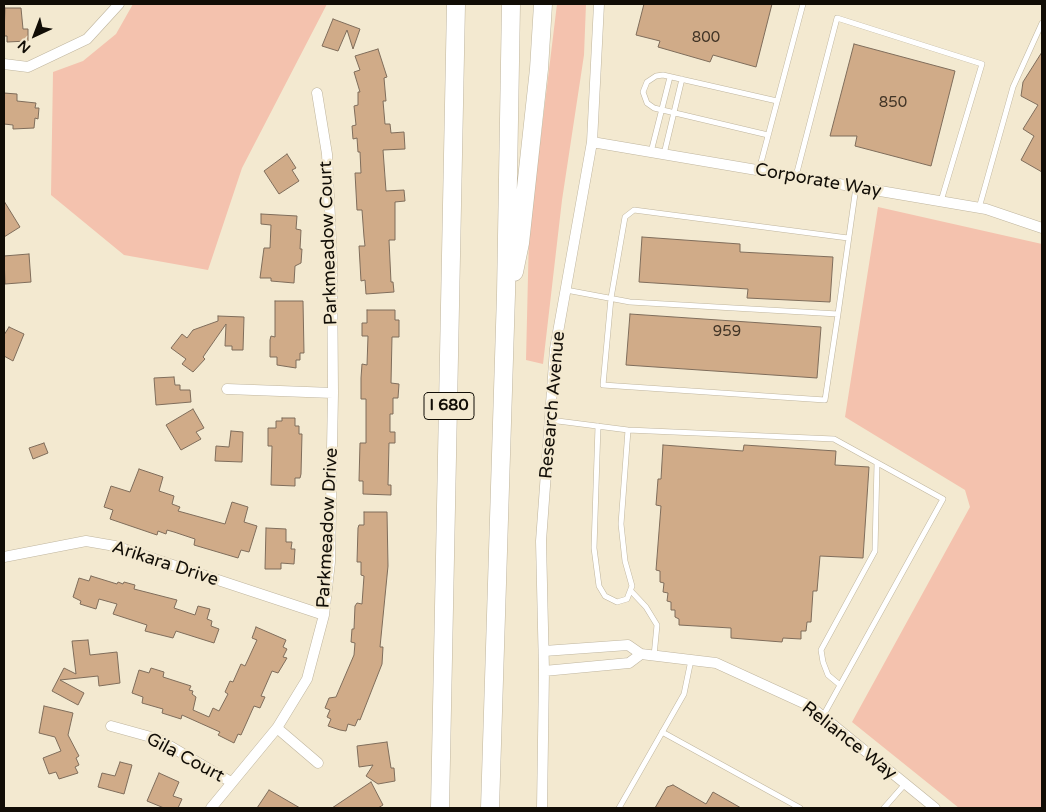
<!DOCTYPE html>
<style>
body{margin:0}
#map{position:relative;width:1046px;height:812px;overflow:hidden;background:#f3e9d0;font-family:"Varela Round",sans-serif}
canvas{display:block}
.frame{position:absolute;inset:0;border:5px solid #110d06;pointer-events:none}
.north{position:absolute;left:10px;top:10px;width:50px;height:50px;-webkit-text-stroke:4px #f3e9d0;paint-order:stroke;rotate:223deg;font-size:14px;font-weight:700;line-height:20px;text-align:center;color:#110d06}
.north::after{content:'';display:block;margin:auto;width:18px;height:22px;background:#110d06;clip-path:polygon(50% 0,100% 100%,50% 72%,0 100%)}
</style>
<div id="map">
<canvas width="1046" height="812"></canvas>
<div class="frame"></div>
<div class="north">N</div>
</div>
<script>
const context = document.querySelector('canvas').getContext('2d');
context.lineJoin = 'round';
function fill(path, color) { context.fillStyle = color; context.fill(path, 'evenodd'); }
const toPath = rows => new Path2D(rows.map(r => 'M' + r).join(''));
function strokePath(path, color, width, dash) { context.strokeStyle = color; context.lineWidth = width; context.lineCap = dash ? 'butt' : 'round'; context.setLineDash(dash || []); context.stroke(path); }
function label(font, color, halo, rows, align = 'center') {
  context.font = font + ' "Varela Round",sans-serif'; context.lineWidth = 5; context.setLineDash([]); context.textBaseline = 'middle'; context.strokeStyle = halo; context.fillStyle = color; for (const [text, x, y, turn = 0] of rows) {
    context.save(); context.translate(x, y); context.rotate((+turn || 0) * Math.PI / 180); context.textAlign = isNaN(turn) ? turn : align; if (halo) context.strokeText(text, 0, 0); context.fillText(text, 0, 0); context.restore();
  }
}
fill(toPath([
 [133,4,327,4,242,168,208,270,124,255,51,195,53,72,83,61,116,34],
 [557,4,586,4,584,55,562,200,543,364,526,360,529,234],
 [878,207,1042,244,1042,808,959,808,852,722,970,507,965,490,845,417]
]), '#f4c2ae');
const building = toPath([
 [644,4,772,4,756,67,713,55,710,62,658,47,660,41,636,35,644,4],
 [5,8,21,8,23,29,28,29,28,41,7,42,7,36,4,36,5,8],
 [333,19,360,29,353,49,347,30,338,51,322,46,333,19],
 [854,44,955,71,931,166,855,146,857,136,830,136,854,44],
 [378,49,387,77,384,78,386,101,383,101,385,124,390,124,391,133,404,132,405,149,383,150,386,191,404,190,405,201,395,202,395,240,389,240,391,282,393,282,394,292,366,294,365,280,361,281,359,246,365,246,364,237,362,210,357,210,355,173,361,173,360,152,358,152,357,138,353,139,352,126,356,125,354,106,358,105,358,92,360,92,354,72,360,70,355,56,378,49],
 [1042,52,1042,172,1021,160,1034,136,1023,129,1038,105,1021,96,1023,82,1042,52],
 [4,93,17,94,17,101,36,103,35,108,39,108,38,119,35,118,34,128,13,129,13,125,4,124,4,93],
 [287,154,296,168,292,170,299,181,279,194,264,171,287,154],
 [4,201,20,227,4,237,4,201],
 [261,214,297,216,296,229,301,230,300,249,302,249,301,263,295,266,294,283,271,281,271,278,260,278,264,248,270,248,271,225,261,224,261,214],
 [642,237,740,244,740,252,833,257,830,302,747,298,748,289,639,282,642,237],
 [29,254,31,282,5,284,4,256,29,254],
 [275,301,303,301,304,353,300,353,300,360,296,360,296,368,277,365,277,357,270,357,270,340,271,336,275,337,275,301],
 [367,310,395,310,395,320,399,320,399,337,392,337,391,383,399,384,398,398,393,398,393,414,390,414,390,432,395,432,395,443,389,443,388,485,391,485,391,495,363,494,363,481,359,481,360,443,366,443,366,399,361,399,361,378,362,364,367,365,368,336,362,336,362,323,367,323,367,310],
 [630,314,821,327,817,378,626,365,630,314],
 [218,316,244,317,243,350,232,350,232,346,225,346,226,324,203,357,205,359,193,372,182,364,186,359,171,348,182,334,187,338,193,330,218,321,218,316],
 [9,327,24,334,13,361,4,356,4,335,9,327],
 [174,377,175,385,180,385,180,390,190,390,191,402,156,405,154,378,174,377],
 [193,409,204,428,196,432,201,439,181,450,166,425,193,409],
 [282,418,295,418,295,426,299,426,299,434,302,434,301,474,300,478,295,478,295,486,271,485,272,446,268,446,268,428,276,428,276,421,282,421,282,418],
 [231,431,243,432,242,462,215,461,216,446,229,447,231,431],
 [44,443,48,453,33,459,29,448,44,443],
 [663,445,743,451,744,445,836,451,835,465,869,467,863,558,820,556,817,591,813,591,811,622,807,622,806,631,801,631,801,639,783,638,782,642,731,638,731,628,679,625,679,619,675,617,675,610,671,610,671,602,667,601,668,593,663,592,664,583,660,582,660,571,656,570,661,506,656,505,658,479,661,479,663,445],
 [139,469,163,477,159,491,174,496,172,504,180,507,178,511,225,524,232,502,248,507,244,522,257,526,249,552,241,550,238,558,194,545,195,539,174,532,167,530,166,534,158,531,157,535,110,519,113,510,104,507,111,486,130,492,139,469],
 [364,512,387,512,388,566,380,647,383,647,382,664,360,720,358,719,355,726,348,724,346,731,340,730,328,726,331,719,327,717,330,710,325,708,329,698,336,697,354,655,355,643,351,642,352,629,354,629,355,606,357,603,362,604,364,576,361,575,361,562,357,562,358,528,359,525,364,525,364,512],
 [266,528,286,529,286,542,292,542,291,549,295,549,294,564,281,563,281,569,265,569,266,528],
 [91,576,117,584,118,582,123,584,124,582,135,585,134,589,177,600,174,608,195,615,198,606,210,609,207,619,212,621,211,626,219,629,214,643,176,631,173,638,145,631,147,625,113,614,117,604,99,599,96,609,80,604,81,601,73,597,79,578,89,581,91,576],
 [256,627,286,640,283,647,287,649,283,657,287,658,278,673,272,671,261,696,265,697,260,708,254,706,241,735,238,734,234,743,218,735,220,732,182,715,181,719,162,713,163,709,142,703,143,697,132,693,139,670,149,673,151,668,164,672,163,677,191,686,189,690,193,691,192,694,196,697,193,710,209,717,213,708,219,711,228,694,225,692,230,681,233,682,241,664,245,666,257,640,252,638,256,627],
 [88,640,90,655,117,652,120,683,99,686,98,676,60,680,84,693,78,705,52,691,64,668,76,674,72,641,88,640],
 [44,706,73,713,68,735,79,756,76,758,79,765,75,767,78,773,59,779,56,772,49,774,43,758,61,751,55,737,39,733,44,706],
 [387,742,391,768,394,768,395,781,378,784,366,776,373,765,359,767,357,746,387,742],
 [120,762,132,765,124,794,98,787,102,773,115,776,120,762],
 [159,773,179,782,173,796,182,799,178,808,164,808,147,801,159,773],
 [371,782,383,805,378,808,332,808,371,782],
 [673,785,706,804,713,792,741,808,655,808,667,787,673,785],
 [269,790,300,808,257,808,269,790]
]);
fill(building, '#d0ab88');
strokePath(building, '#7f6d5b', 1);
const service = toPath([
 [768,135,654,108,647,103,643,92,647,82,656,76,663,75,777,101],
 [651,152,670,77],
 [664,154,682,79],
 [759,170,803,4],
 [796,176,837,18,982,64,941,201],
 [979,208,1013,87,1042,23],
 [848,238,634,210,625,217,611,298,603,385,825,400,838,314,856,187],
 [566,290,630,302,838,314],
 [550,420,628,430,834,439,943,499,823,716],
 [598,426,594,548,599,586,605,596,617,602,627,599,632,586,625,561,621,524,628,430],
 [631,591,646,607,657,625,654,656],
 [840,685,828,675,823,662,821,650,875,551,877,463],
 [662,732,800,808],
 [619,808,684,694,691,660],
 [884,808,905,784]
]);
const minor = toPath([
 [4,64,28,67,87,39,119,4],
 [592,142,986,209,1042,228],
 [227,389,333,393],
 [4,557,86,541,115,546,324,615],
 [544,651,628,645,641,654,716,663,810,706,935,808],
 [544,671,629,663,641,654],
 [111,726,158,739,231,782],
 [277,728,318,763],
 [211,808,277,728,307,679,324,615,330,562,333,393,332,262,327,154,317,93],
 [542,808,544,671,541,541,555,349,592,142,599,4]
]);
const motorway = toPath([
 [514,272,520,243,539,69,543,4],
 [440,808,456,4],
 [490,808,506,294,511,4]
]);
strokePath(service, '#bfb59e', 6);
strokePath(minor, '#bfb59e', 11);
strokePath(motorway, '#bfb59e', 19);
strokePath(service, '#fff', 5);
strokePath(minor, '#fff', 10);
strokePath(motorway, '#fff', 18);
label('15px', '#413426', null, [
 ["800",706,38],
 ["850",893,103],
 ["959",727,332]
]);
for (const [x, y, w] of [
 [449,406,50]
]) { const box = new Path2D(); box.roundRect(x - w / 2, y - 13.5, w, 27, 4); context.fillStyle = '#f3e9d0'; context.fill(box); strokePath(box, '#110d06', 1); }
label('bold 16px', '#110d06', null, [
 ["I 680",449,406]
]);
label('18px', '#110d06', '#f3e9d0', [
 ["Corporate Way",818,181,10],
 ["Parkmeadow Court",329,243,-92],
 ["Research Avenue",553,405,-85],
 ["Parkmeadow Drive",328,528,-87],
 ["Arikara Drive",165,564,18],
 ["Reliance Way",849,741,38],
 ["Gila Court",185,758,28]
]);
</script>
